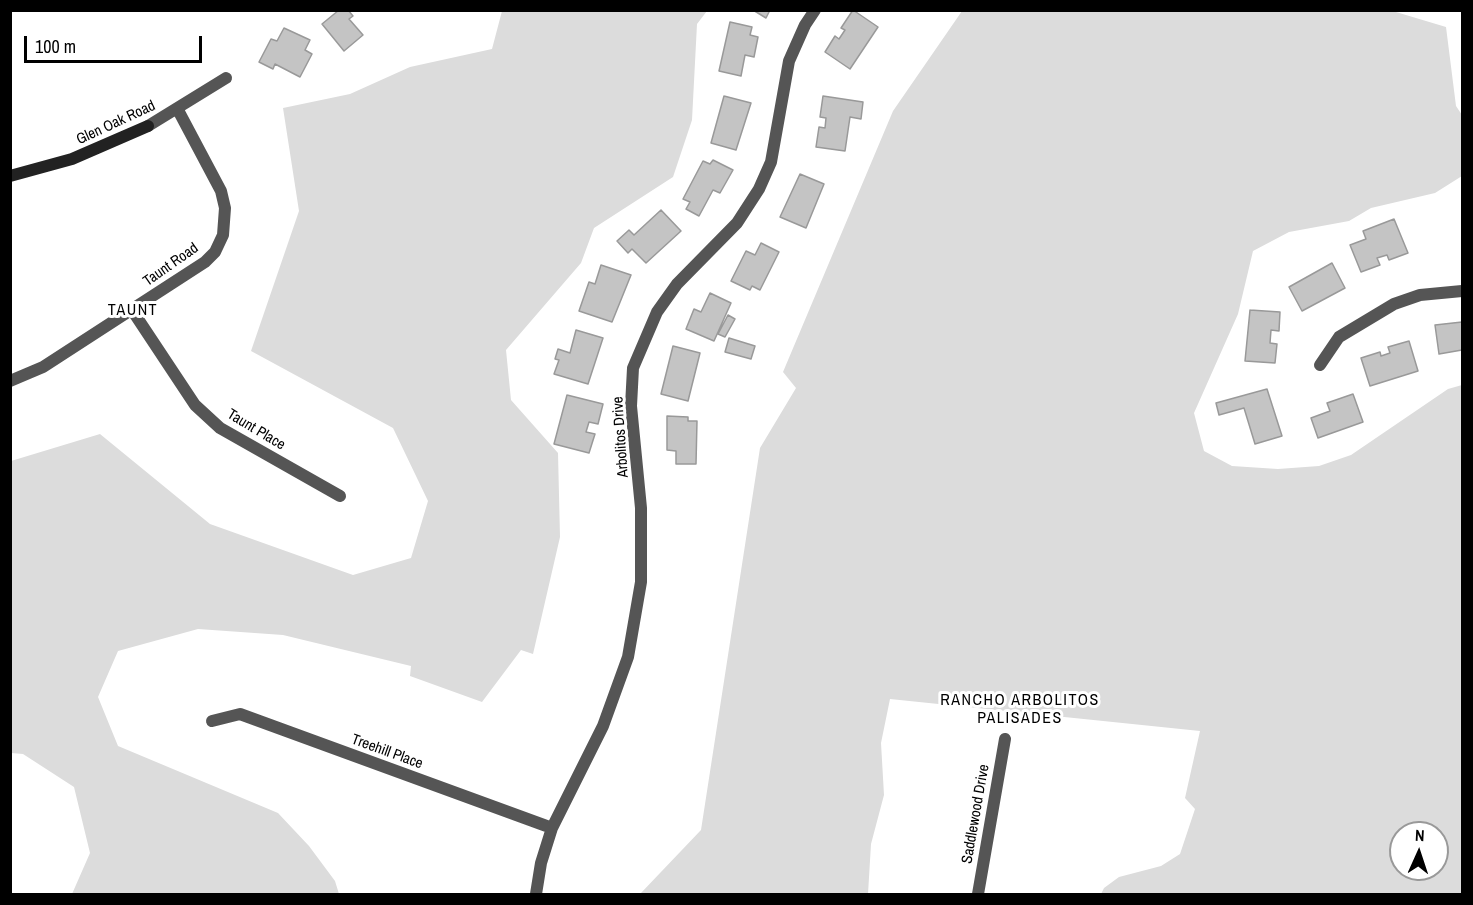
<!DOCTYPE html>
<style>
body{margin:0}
#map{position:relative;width:1473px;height:905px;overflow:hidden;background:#fff;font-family:"Archivo Narrow",sans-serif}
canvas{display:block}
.frame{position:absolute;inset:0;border:12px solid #000;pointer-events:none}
.north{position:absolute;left:1389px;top:821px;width:60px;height:60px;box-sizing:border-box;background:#fff;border:2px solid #999;border-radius:50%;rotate:3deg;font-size:16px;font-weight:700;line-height:24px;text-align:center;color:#000}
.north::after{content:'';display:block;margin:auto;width:21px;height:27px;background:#000;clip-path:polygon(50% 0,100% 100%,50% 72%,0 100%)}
.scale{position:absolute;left:24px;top:36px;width:178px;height:27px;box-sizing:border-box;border:3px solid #000;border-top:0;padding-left:8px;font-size:18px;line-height:21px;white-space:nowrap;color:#000;-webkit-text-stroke:4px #fff;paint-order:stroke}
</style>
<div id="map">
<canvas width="1473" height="905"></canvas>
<div class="frame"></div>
<div class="north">N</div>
<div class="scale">100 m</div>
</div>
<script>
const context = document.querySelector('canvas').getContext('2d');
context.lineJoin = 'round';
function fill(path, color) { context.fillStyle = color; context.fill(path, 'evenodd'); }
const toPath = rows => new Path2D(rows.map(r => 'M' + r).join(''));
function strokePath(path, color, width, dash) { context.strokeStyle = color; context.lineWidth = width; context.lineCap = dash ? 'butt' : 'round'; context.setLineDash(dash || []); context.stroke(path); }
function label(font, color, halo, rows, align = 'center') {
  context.font = font + ' "Archivo Narrow",sans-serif'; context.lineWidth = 6; context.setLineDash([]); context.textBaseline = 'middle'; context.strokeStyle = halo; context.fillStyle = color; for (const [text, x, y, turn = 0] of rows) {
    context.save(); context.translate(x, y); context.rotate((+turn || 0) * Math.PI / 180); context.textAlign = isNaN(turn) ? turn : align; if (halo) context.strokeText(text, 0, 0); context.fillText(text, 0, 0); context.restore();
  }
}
fill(toPath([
 [502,11,707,11,697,24,692,120,673,177,594,228,581,263,506,350,511,400,558,453,560,537,533,654,521,650,482,702,410,676,411,666,283,635,198,629,118,651,98,697,118,746,278,813,309,846,335,881,339,894,72,894,90,853,74,787,23,754,11,753,11,461,100,434,210,524,353,575,411,558,428,501,393,428,251,351,299,211,283,108,350,94,410,67,492,49],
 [962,11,1396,12,1446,27,1456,106,1462,115,1462,176,1435,193,1371,208,1349,221,1289,232,1253,251,1238,314,1194,413,1204,451,1232,466,1278,469,1319,466,1351,455,1448,389,1462,385,1462,894,1101,894,1104,888,1119,877,1161,866,1180,854,1195,809,1185,798,1200,731,890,699,881,743,884,795,871,844,868,894,640,894,701,830,760,448,796,388,783,372,893,111],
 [1401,833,1437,833,1437,869,1401,869]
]), '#dcdcdc');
const building = toPath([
 [339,10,348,10,353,16,349,19,363,35,344,51,322,24,339,10],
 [753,10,770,10,766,18,753,10],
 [853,10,878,27,850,69,825,52,835,36,839,39,845,30,841,28,853,10],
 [730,22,752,27,750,35,758,37,754,57,745,55,741,76,719,71,730,22],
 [284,28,310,40,305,50,312,54,300,77,275,64,273,69,259,62,271,39,277,41,284,28],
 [724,96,751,103,736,150,711,143,724,96],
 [823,96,863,102,861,119,850,117,845,151,816,147,819,127,825,128,826,118,820,117,823,96],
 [713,160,733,170,720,193,713,190,699,216,686,209,690,202,683,199,703,161,710,164,713,160],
 [800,174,824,184,806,228,780,217,800,174],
 [661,210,681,231,646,263,632,249,628,253,617,241,629,230,634,235,661,210],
 [1394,219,1408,253,1389,260,1387,255,1377,258,1380,265,1361,272,1350,245,1366,239,1363,231,1394,219],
 [761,243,779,252,760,290,752,286,750,290,731,281,746,251,755,255,761,243],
 [1332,263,1345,288,1302,311,1289,287,1332,263],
 [601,265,631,275,612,322,579,311,589,282,595,284,601,265],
 [710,293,731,303,714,341,686,329,694,309,701,312,710,293],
 [1250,310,1280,312,1279,331,1271,330,1270,343,1277,344,1275,363,1245,361,1250,310],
 [728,315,735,319,725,337,718,334,728,315],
 [1462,322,1462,350,1439,354,1435,325,1462,322],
 [576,330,603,338,588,384,554,374,559,360,555,359,558,349,570,353,576,330],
 [729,338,755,346,751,359,725,352,729,338],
 [1409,341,1418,371,1370,386,1361,358,1380,352,1381,356,1390,353,1388,347,1409,341],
 [673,346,700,353,688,401,661,394,673,346],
 [1267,389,1282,436,1255,444,1244,408,1219,415,1216,403,1267,389],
 [1353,394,1363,422,1318,438,1311,418,1330,411,1327,403,1353,394],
 [567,395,603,404,598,424,589,422,586,432,595,434,589,453,554,444,567,395],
 [667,416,688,417,688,421,697,421,696,464,676,464,676,451,667,450,667,416]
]);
fill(building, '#c4c4c4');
strokePath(building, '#999', 1.5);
strokePath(toPath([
 [148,126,226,78],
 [132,310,195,405,220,428,340,496],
 [1320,365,1339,337,1394,304,1420,295,1462,291],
 [10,381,43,367,205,262,215,252,223,235,225,208,221,191,178,110],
 [212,721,240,714,552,828],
 [536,894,541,863,552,828,603,726,628,657,641,582,641,508,631,406,633,368,657,312,677,284,737,223,759,189,771,162,789,61,805,25,815,10],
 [978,894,1005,739]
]), '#555', 12);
strokePath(toPath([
 [10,176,72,159,148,126]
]), '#222', 12);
label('15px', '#000', '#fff', [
 ["Glen Oak Road",116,123,-25],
 ["Taunt Road",171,265,-35],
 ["Taunt Place",256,430,31],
 ["Arbolitos Drive",621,437,-94],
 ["Treehill Place",387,752,20],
 ["Saddlewood Drive",976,814,-80]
]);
context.letterSpacing = '1.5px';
label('16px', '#000', '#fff', [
 ["TAUNT",133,311],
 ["RANCHO ARBOLITOS",1020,701],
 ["PALISADES",1020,719]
]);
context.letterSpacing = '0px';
</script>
